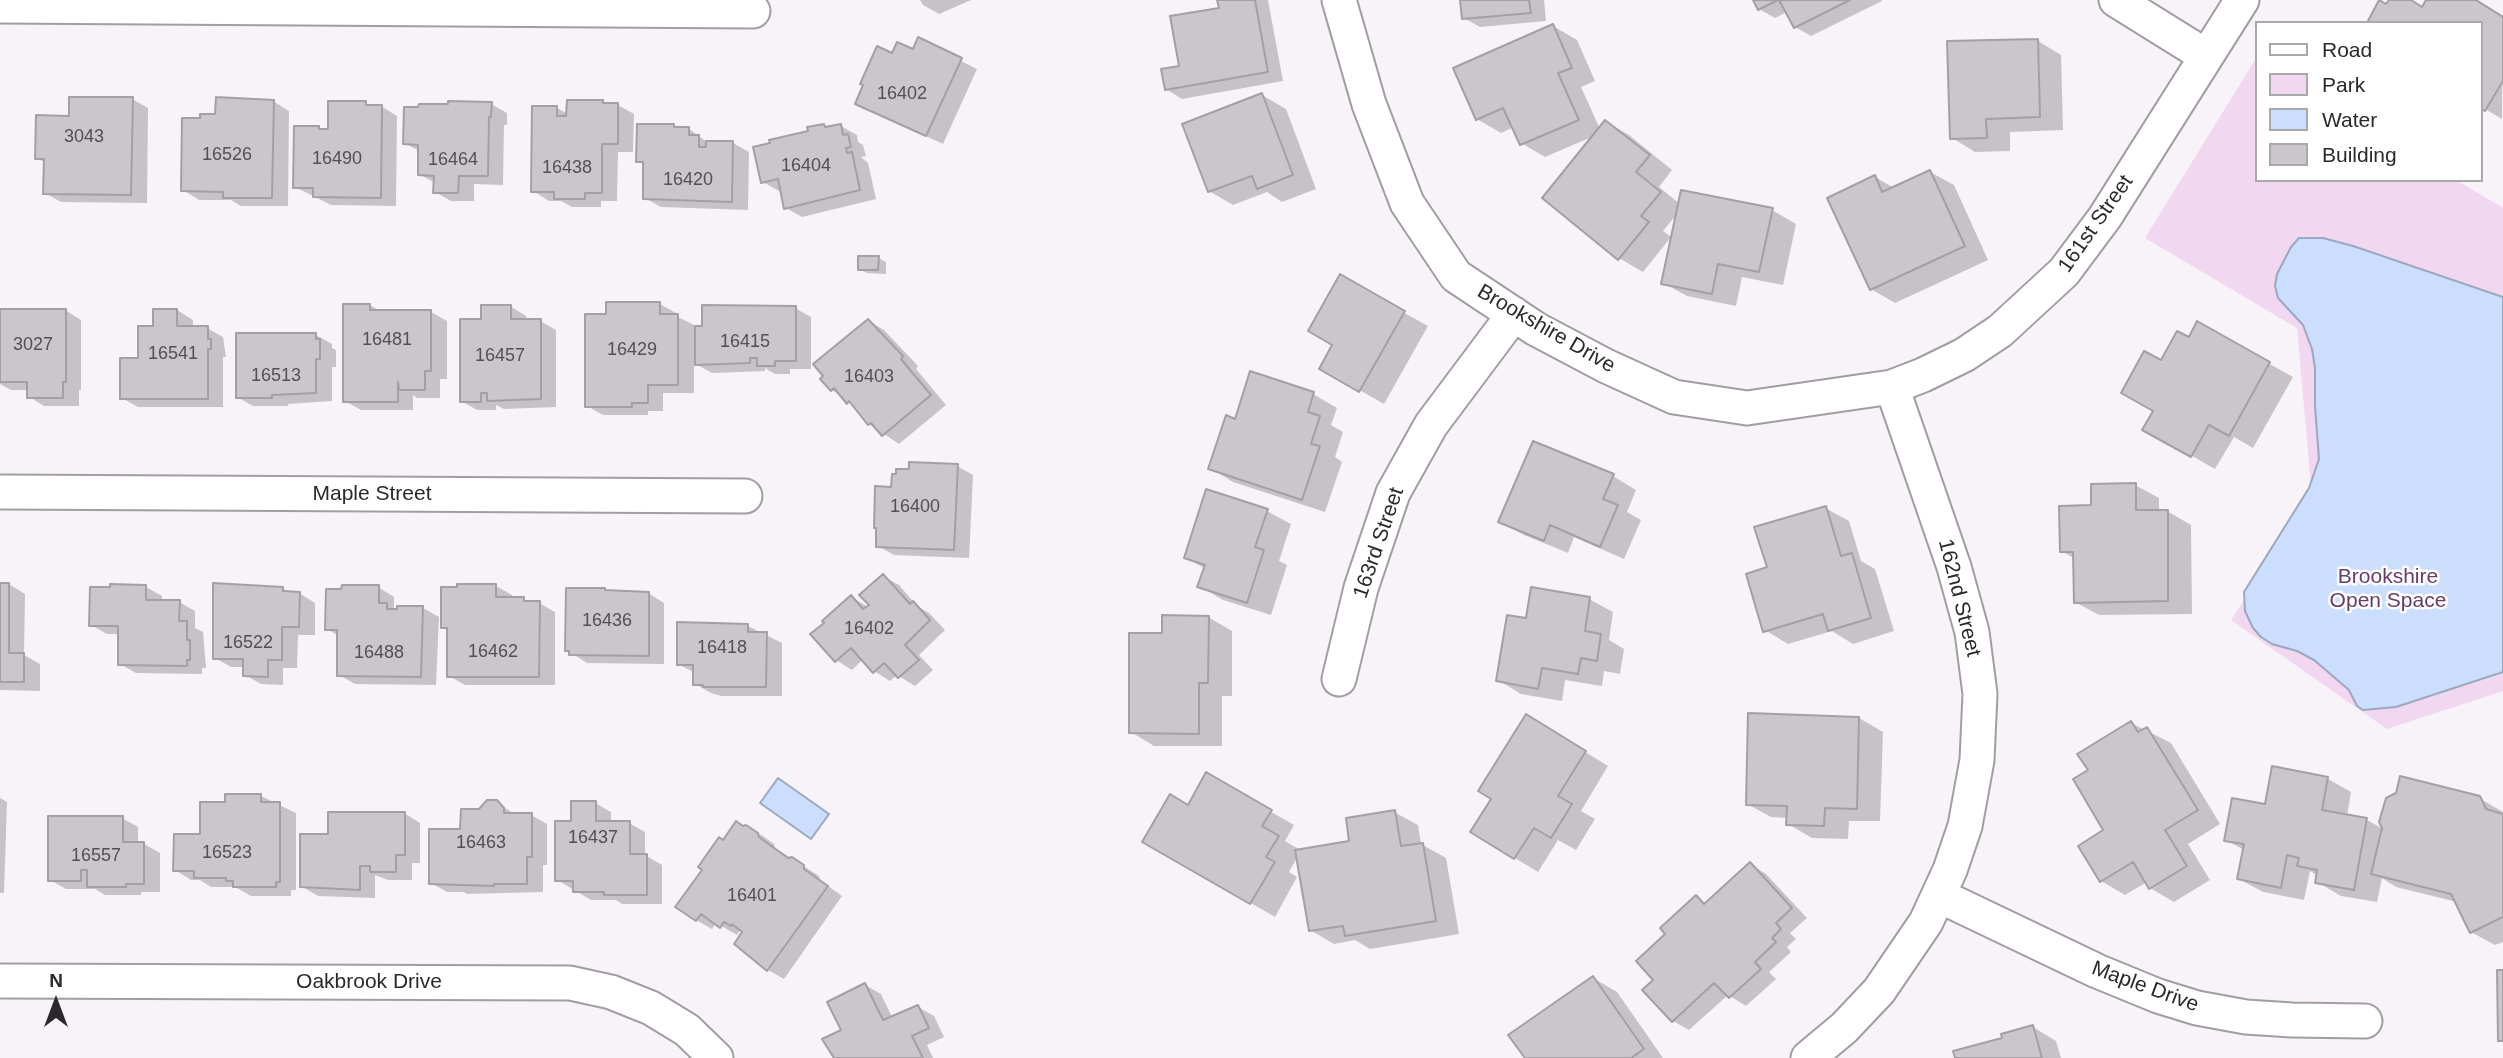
<!DOCTYPE html>
<style>
body{margin:0}
#map{position:relative;width:2503px;height:1058px;overflow:hidden;background:#f8f3f8;font-family:Arial,sans-serif}
canvas{display:block}
.legend{position:absolute;left:2255px;top:21px;width:228px;height:161px;box-sizing:border-box;background:#fff;border:2px solid #aaa9aa;margin:0;padding:9px 12px;list-style:none;font-size:21px;color:#2b292b}
.legend li{display:flex;align-items:center;gap:14px;height:35px}
.legend b{width:35px;border:2px solid #aaa9aa}
.north{position:absolute;left:21px;top:967px;width:70px;height:70px;-webkit-text-stroke:5px #fff;paint-order:stroke;rotate:0deg;font-size:19px;font-weight:700;line-height:28px;text-align:center;color:#2b292b}
.north::after{content:'';display:block;margin:auto;width:24px;height:32px;background:#2b292b;clip-path:polygon(50% 0,100% 100%,50% 72%,0 100%)}
</style>
<div id="map">
<canvas width="2503" height="1058"></canvas>
<ul class="legend">
<li><b style="height:9px;background:#fff"></b>Road</li>
<li><b style="height:19px;background:#f1d7ef"></b>Park</li>
<li><b style="height:19px;background:#cbdefe"></b>Water</li>
<li><b style="height:19px;background:#cbc6cb"></b>Building</li>
</ul>
<div class="north">N</div>
</div>
<script>
const context = document.querySelector('canvas').getContext('2d');
context.lineJoin = 'round';
function fill(path, color) { context.fillStyle = color; context.fill(path, 'evenodd'); }
const toPath = rows => new Path2D(rows.map(r => 'M' + r).join(''));
function strokePath(path, color, width, dash) { context.strokeStyle = color; context.lineWidth = width; context.lineCap = dash ? 'butt' : 'round'; context.setLineDash(dash || []); context.stroke(path); }
function label(font, color, halo, rows, align = 'center') {
  context.font = font + ' Arial,sans-serif'; context.lineWidth = 5; context.setLineDash([]); context.textBaseline = 'middle'; context.strokeStyle = halo; context.fillStyle = color; for (const [text, x, y, turn = 0] of rows) {
    context.save(); context.translate(x, y); context.rotate((+turn || 0) * Math.PI / 180); context.textAlign = isNaN(turn) ? turn : align; if (halo) context.strokeText(text, 0, 0); context.fillText(text, 0, 0); context.restore();
  }
}
fill(toPath([
 [2255,60,2256,180,2456,180,2503,208,2503,691,2387,729,2231,620,2312,497,2297,328,2145,238]
]), '#f1d7ef');
const water = toPath([
 [2299,238,2323,238,2353,246,2503,297,2503,672,2396,707,2363,710,2357,706,2349,690,2314,660,2297,651,2272,644,2261,637,2253,628,2245,611,2244,592,2309,488,2319,459,2315,406,2315,368,2312,349,2303,325,2278,298,2275,286,2277,274,2291,247,2299,238],
 [778,778,829,814,811,839,760,803,778,778]
]);
fill(water, '#cbdefe');
strokePath(water, '#9ba8bf', 2);
fill(toPath([
 [920,0,971,0,939,14,923,5],
 [1219,0,1268,0,1283,81,1182,99,1166,89,1221,9],
 [1462,0,1544,0,1546,21,1480,27,1464,18],
 [1755,0,1882,0,1882,1,1811,36,1795,27,1787,12,1775,18,1759,9],
 [2391,0,2408,0,2423,9,2428,0,2473,0,2503,18,2502,119,2480,106,2480,23,2387,6],
 [1553,26,1577,40,1595,81,1581,87,1600,129,1606,122,1629,135,1672,170,1659,187,1680,204,1772,210,1796,224,1783,285,1742,277,1736,306,1687,296,1663,283,1678,213,1663,231,1671,237,1643,272,1619,258,1594,136,1545,157,1521,143,1514,127,1501,133,1477,119],
 [919,40,977,69,943,144,873,112,893,55,913,51],
 [2038,41,2061,55,2063,130,2010,132,2010,151,1975,152,1952,138],
 [1262,95,1286,109,1316,189,1282,202,1267,192,1233,205,1209,191],
 [132,99,148,108,147,203,61,202,45,193,45,163,37,158],
 [273,101,289,111,288,206,241,206,231,200,199,200,183,190,202,120],
 [602,102,607,105,618,105,634,114,633,152,618,152,617,201,601,201,601,207,572,207,561,201,549,201,533,191,557,108,568,114],
 [365,103,371,106,381,106,397,116,396,206,331,205,295,187,318,128,329,131],
 [491,104,507,113,507,125,504,125,503,185,474,184,474,201,451,201,435,192,435,183,419,174,419,151,405,143,420,109],
 [824,125,829,128,841,126,857,135,858,142,863,145,866,156,861,157,868,163,876,199,802,217,786,208,782,190,779,191,763,182,810,133],
 [673,126,679,129,689,129,707,142,733,143,749,152,748,210,661,207,645,198,645,165,638,161],
 [1930,172,1954,185,1988,260,1895,303,1871,289,1875,177,1894,188],
 [878,258,886,262,886,274,867,273,860,269],
 [1340,277,1428,326,1384,404,1321,368,1334,345],
 [660,304,676,313,676,316,694,325,694,328,704,328,795,308,811,317,811,369,790,369,790,374,775,374,765,368,765,371,712,373,694,363,694,393,663,393,663,411,648,411,648,415,603,415,587,406,608,316],
 [370,305,381,312,431,312,447,321,447,379,440,379,440,398,417,398,413,395,413,410,361,410,345,401],
 [510,306,526,316,526,321,540,321,556,330,556,407,504,409,496,405,496,410,477,410,461,401,483,321],
 [0,310,65,310,81,320,81,390,79,390,79,406,44,406,28,396,28,390,11,390,0,384],
 [154,310,177,310,193,320,193,328,207,328,223,337,226,357,223,357,223,407,138,407,122,398,154,328],
 [868,321,884,330,918,366,916,369,946,405,899,444,869,424,856,407,832,390],
 [2198,324,2293,377,2253,448,2234,437,2215,469,2145,429,2155,411,2162,362,2190,340],
 [316,335,332,344,332,348,336,350,336,367,332,367,332,401,288,404,288,406,253,406,237,397],
 [1313,394,1337,408,1331,425,1343,432,1335,457,1342,462,1325,512,1233,482,1210,468,1236,421],
 [957,466,973,475,969,558,894,555,878,546,893,489],
 [1613,476,1636,490,1627,512,1641,520,1624,559,1574,537,1568,553,1524,535,1500,522],
 [2135,485,2159,498,2159,512,2167,511,2191,525,2192,614,2099,615,2075,602,2075,559,2062,551,2093,507],
 [1825,508,1849,521,1861,561,1875,569,1894,631,1853,644,1832,631,1788,644,1765,630,1769,568],
 [1267,511,1291,524,1279,561,1287,565,1271,615,1223,600,1199,586,1205,569,1186,557],
 [883,576,899,585,917,606,929,613,945,630,919,655,933,670,915,686,897,675,890,681,874,671,863,659,852,670,836,660,851,597,875,611],
 [0,584,9,584,25,594,24,655,40,664,40,691,0,690],
 [496,586,512,595,512,599,539,603,555,612,555,685,465,685,449,676,449,631,443,627],
 [146,587,162,596,162,602,179,602,195,611,195,628,203,632,206,668,202,668,202,674,136,673,120,664,120,634,107,634,91,625],
 [378,587,394,597,394,609,423,608,439,617,436,685,355,684,339,675,339,636,327,629],
 [282,588,291,593,299,593,315,603,315,635,298,635,297,668,283,668,283,685,261,684,245,675,245,667,231,667,215,658],
 [605,590,609,592,648,593,664,603,664,664,587,663,567,650],
 [1589,599,1613,612,1609,640,1624,649,1620,674,1604,671,1602,686,1565,680,1562,701,1521,694,1498,680,1527,620],
 [1208,617,1232,631,1232,696,1222,696,1222,746,1154,746,1131,732,1164,635],
 [748,626,782,643,782,696,721,696,711,693,695,684,695,673,678,664],
 [1859,718,1883,732,1880,821,1849,821,1848,839,1812,838,1788,824,1788,818,1771,817,1747,804],
 [2131,723,2171,743,2220,824,2188,844,2210,880,2174,902,2150,888,2147,882,2125,895,2101,881,2106,831,2090,771],
 [1550,730,1608,766,1581,811,1595,819,1576,850,1558,840,1538,872,1472,832],
 [1207,775,1294,825,1285,841,1302,851,1351,843,1394,812,1418,825,1421,844,1446,858,1459,934,1370,949,1355,940,1334,944,1310,930,1298,856,1289,872,1297,877,1275,917,1145,842,1189,807],
 [2328,779,2351,792,2347,816,2367,820,2385,830,2479,798,2503,812,2503,942,2495,945,2471,932,2457,902,2396,887,2382,878,2377,902,2341,896,2317,882,2318,876,2310,871,2304,900,2263,892,2239,879,2244,850,2226,840,2267,806],
 [261,796,296,813,296,890,291,890,291,896,251,896,235,887,211,887,200,880,191,880,175,870,227,804],
 [0,798,7,802,4,893,0,893],
 [496,802,516,815,531,815,547,824,547,865,543,865,543,892,467,894,464,892,447,892,431,883,461,831,480,811],
 [595,803,611,812,611,823,629,823,645,832,645,855,662,865,662,904,622,904,616,900,591,900,557,880,573,823],
 [404,813,420,823,420,863,412,863,412,880,388,880,375,875,375,898,318,896,301,886,330,836],
 [122,818,138,827,138,844,144,844,160,853,160,892,141,892,141,895,105,895,95,889,66,889,50,880],
 [743,827,746,827,763,836,774,844,775,848,819,876,820,880,842,896,784,979,768,970,744,932,740,930,737,935,716,923,712,929,696,920,724,841],
 [1750,864,1766,874,1807,918,1790,933,1796,939,1787,947,1791,952,1769,972,1776,979,1746,1006,1728,995,1689,1030,1673,1021,1644,990,1655,980,1667,934,1696,898,1707,904],
 [1593,978,1617,992,1663,1058,1527,1058],
 [865,985,881,994,892,1017,918,1007,934,1016,944,1037,927,1045,933,1058,836,1058,843,1031],
 [2033,1027,2056,1041,2061,1058,1957,1058]
]), '#0003');
const building = toPath([
 [1217,0,1255,0,1268,72,1165,90,1161,69,1179,66,1170,16,1219,8,1217,0],
 [1460,0,1529,0,1531,13,1462,19,1460,0],
 [1753,0,1778,0,1758,10,1753,0],
 [1779,0,1850,0,1794,28,1779,0],
 [2379,0,2386,4,2389,0,2411,0,2422,7,2426,0,2476,0,2503,17,2503,81,2485,111,2480,108,2480,23,2367,23,2379,0],
 [1553,24,1572,68,1558,73,1579,120,1520,145,1503,108,1476,120,1453,68,1553,24],
 [918,37,962,58,926,136,855,104,863,85,860,84,877,46,892,53,897,42,913,49,918,37],
 [2038,39,2040,117,1986,119,1987,138,1950,139,1947,41,2038,39],
 [1262,93,1293,175,1257,189,1252,176,1208,192,1182,124,1262,93],
 [69,97,133,97,131,195,43,194,44,159,35,159,36,115,69,116,69,97],
 [216,97,274,100,272,198,223,198,223,192,181,191,182,118,200,118,200,114,215,114,216,97],
 [567,100,603,100,603,103,618,103,618,144,602,144,602,193,585,193,585,199,554,199,554,192,531,192,532,106,557,106,557,116,566,116,567,100],
 [328,101,366,101,366,105,382,105,381,198,313,197,313,188,293,188,294,126,319,126,319,129,328,129,328,101],
 [448,101,492,102,491,117,489,117,488,176,459,176,458,193,433,193,434,176,418,175,418,145,403,144,404,107,418,107,419,104,448,104,448,101],
 [1605,120,1650,155,1636,172,1661,192,1641,216,1649,222,1618,260,1542,198,1605,120],
 [637,124,674,124,674,127,689,127,689,135,699,135,699,147,706,147,706,141,733,141,732,202,643,199,643,162,636,162,637,124],
 [824,124,825,127,841,124,843,135,848,134,851,147,846,148,847,153,852,152,860,190,784,209,778,179,761,183,753,147,770,143,769,140,808,131,807,127,824,124],
 [1930,170,1965,246,1870,290,1827,198,1875,175,1882,192,1930,170],
 [1681,190,1773,208,1759,272,1718,264,1712,294,1661,284,1681,190],
 [858,256,879,256,878,270,858,270,858,256],
 [1340,274,1405,311,1359,392,1319,369,1332,345,1308,331,1340,274],
 [606,302,660,302,660,314,678,314,678,385,648,385,648,403,632,403,632,407,585,407,585,314,606,314,606,302],
 [343,304,370,304,370,310,431,310,431,371,425,371,425,390,399,390,398,382,398,402,343,402,343,304],
 [481,305,511,305,511,319,541,319,541,399,487,401,487,393,481,393,481,402,460,402,460,319,481,319,481,305],
 [702,305,796,306,796,361,775,361,775,366,757,366,757,358,750,358,750,363,695,365,695,326,702,326,702,305],
 [0,309,66,309,66,382,63,382,63,398,27,398,27,382,0,382,0,309],
 [153,309,177,309,177,326,208,326,208,339,211,339,211,349,208,349,208,399,120,399,120,358,138,358,138,326,153,326,153,309],
 [868,319,903,356,901,359,931,395,882,436,871,423,868,425,849,401,847,404,834,388,831,391,820,379,823,376,813,364,868,319],
 [2197,321,2270,362,2229,436,2209,425,2191,457,2142,430,2153,411,2121,393,2144,351,2161,360,2177,331,2189,337,2197,321],
 [236,333,316,333,316,339,320,339,320,359,316,359,316,393,272,395,272,398,236,398,236,333],
 [1250,371,1314,392,1308,412,1320,416,1311,444,1320,446,1302,500,1208,469,1226,415,1235,419,1250,371],
 [1533,441,1614,474,1603,499,1618,505,1600,547,1550,525,1544,541,1498,522,1533,441],
 [909,462,958,464,954,550,876,547,876,528,874,528,875,486,891,487,892,474,896,474,896,469,909,469,909,462],
 [2136,483,2136,510,2168,510,2168,601,2074,603,2073,552,2060,552,2059,506,2091,505,2091,484,2136,483],
 [1206,489,1268,509,1255,547,1264,550,1247,603,1197,587,1205,565,1184,558,1206,489],
 [1826,506,1841,556,1852,553,1871,618,1828,631,1823,614,1763,632,1746,574,1767,567,1754,527,1826,506],
 [883,574,910,604,913,601,930,620,905,645,919,660,898,678,884,663,873,673,851,648,835,662,810,634,824,623,822,621,851,595,863,609,869,605,859,595,883,574],
 [0,583,9,583,9,653,24,653,24,682,0,682,0,583],
 [213,583,283,587,283,591,300,592,299,627,282,627,282,660,268,660,268,677,243,676,243,659,213,659,213,583],
 [110,584,146,585,146,600,180,600,179,621,187,621,187,640,190,640,190,660,187,660,187,666,118,665,118,626,89,626,90,587,110,587,110,584],
 [457,584,496,584,496,597,524,597,524,601,540,601,539,677,447,677,447,628,441,628,441,587,457,587,457,584],
 [342,585,379,585,379,603,387,603,387,609,397,609,397,606,423,606,421,677,337,676,337,630,325,630,326,589,341,589,342,585],
 [1531,587,1590,597,1585,631,1601,634,1597,661,1581,658,1578,674,1542,668,1538,689,1496,681,1507,615,1526,618,1531,587],
 [566,588,605,588,605,590,649,592,649,656,569,655,569,651,565,651,566,588],
 [1162,615,1209,616,1208,683,1199,683,1199,734,1129,733,1129,633,1162,633,1162,615],
 [677,622,748,624,748,632,767,632,766,687,703,687,703,685,693,685,693,665,677,665,677,622],
 [1748,713,1859,717,1857,809,1825,808,1824,826,1786,825,1787,806,1746,805,1748,713],
 [1526,714,1586,751,1558,796,1572,804,1551,838,1534,828,1514,859,1470,832,1491,799,1478,791,1526,714],
 [2131,721,2138,732,2147,727,2198,810,2165,830,2187,866,2149,889,2133,862,2100,882,2078,846,2103,830,2073,779,2088,770,2077,754,2131,721],
 [2272,766,2328,777,2322,810,2367,818,2354,890,2315,883,2317,870,2297,866,2299,858,2287,855,2281,888,2237,879,2244,844,2224,841,2232,798,2265,804,2272,766],
 [1206,772,1272,810,1262,826,1279,836,1266,857,1275,862,1250,904,1142,842,1170,794,1188,805,1206,772],
 [2400,776,2480,796,2486,809,2503,814,2503,917,2470,933,2451,894,2371,874,2382,828,2379,822,2386,798,2396,793,2400,776],
 [225,794,261,794,261,802,280,802,280,882,276,882,276,887,233,887,233,881,226,881,226,878,194,878,194,871,173,871,174,834,200,834,200,802,225,802,225,794],
 [487,800,497,800,504,808,504,813,532,813,532,857,527,857,527,884,494,884,494,886,429,884,429,829,460,829,461,809,479,809,487,800],
 [571,801,596,801,596,821,630,821,630,854,647,854,647,895,604,895,604,892,573,892,573,881,555,881,555,821,571,821,571,801],
 [1395,810,1401,846,1423,843,1436,921,1345,936,1343,926,1309,931,1295,850,1349,841,1346,818,1395,810],
 [328,812,405,812,405,855,396,855,396,872,370,872,370,866,360,866,360,890,300,887,300,834,328,834,328,812],
 [48,816,123,816,123,842,144,842,144,884,126,884,126,887,87,887,87,870,81,870,81,881,48,881,48,816],
 [736,821,743,826,746,825,758,833,759,837,788,858,792,857,804,865,804,869,828,886,767,971,734,944,742,932,732,924,731,926,724,922,720,928,701,914,696,921,675,907,702,870,698,867,719,837,723,840,736,821],
 [1750,862,1792,908,1776,923,1781,929,1772,938,1776,942,1755,962,1761,969,1729,998,1714,983,1672,1022,1642,990,1653,980,1636,961,1665,934,1660,928,1696,895,1704,904,1750,862],
 [2497,970,2503,970,2503,1041,2498,1041,2497,970],
 [1593,976,1644,1049,1631,1058,1525,1058,1508,1035,1593,976],
 [865,983,883,1020,918,1005,929,1028,912,1036,923,1058,834,1058,822,1039,841,1030,827,1002,865,983],
 [2033,1025,2042,1058,1955,1058,1953,1051,2002,1038,2001,1034,2033,1025]
]);
fill(building, '#cbc6cb');
strokePath(building, '#a49fa4', 2);
const street = toPath([
 [1339,0,1369,104,1407,203,1456,276,1536,329,1606,366,1674,397,1747,408,1892,387,1923,375,1964,355,2000,331,2064,272,2105,217,2242,0],
 [2116,0,2206,56],
 [0,6,753,11],
 [0,492,745,496],
 [1339,679,1361,588,1393,493,1431,425,1514,314],
 [1940,896,2097,971,2158,996,2197,1008,2246,1017,2292,1020,2365,1021],
 [0,981,570,983,611,992,651,1008,687,1030,716,1058],
 [1808,1058,1844,1028,1879,991,1926,922,1950,870,1965,826,1977,760,1980,694,1972,632,1954,567,1892,387]
]);
strokePath(street, '#a29da2', 37);
strokePath(street, '#fff', 33);
label('18px', '#535053', null, [
 ["16402",902,94],
 ["3043",84,137],
 ["16526",227,155],
 ["16490",337,159],
 ["16464",453,160],
 ["16404",806,166],
 ["16438",567,168],
 ["16420",688,180],
 ["16481",387,340],
 ["16415",745,342],
 ["3027",33,345],
 ["16429",632,350],
 ["16541",173,354],
 ["16457",500,356],
 ["16513",276,376],
 ["16403",869,377],
 ["16400",915,507],
 ["16436",607,621],
 ["16402",869,629],
 ["16522",248,643],
 ["16418",722,648],
 ["16462",493,652],
 ["16488",379,653],
 ["16437",593,838],
 ["16463",481,843],
 ["16523",227,853],
 ["16557",96,856],
 ["16401",752,896]
]);
label('21px', '#2b292b', '#fff', [
 ["161st Street",2096,224,-55],
 ["Brookshire Drive",1546,329,30],
 ["Maple Street",372,494],
 ["163rd Street",1379,543,-71],
 ["162nd Street",1959,598,76],
 ["Oakbrook Drive",369,982],
 ["Maple Drive",2145,987,20]
]);
label('21px', '#693c68', '#fff', [
 ["Brookshire",2388,577],
 ["Open Space",2388,601]
]);
</script>
